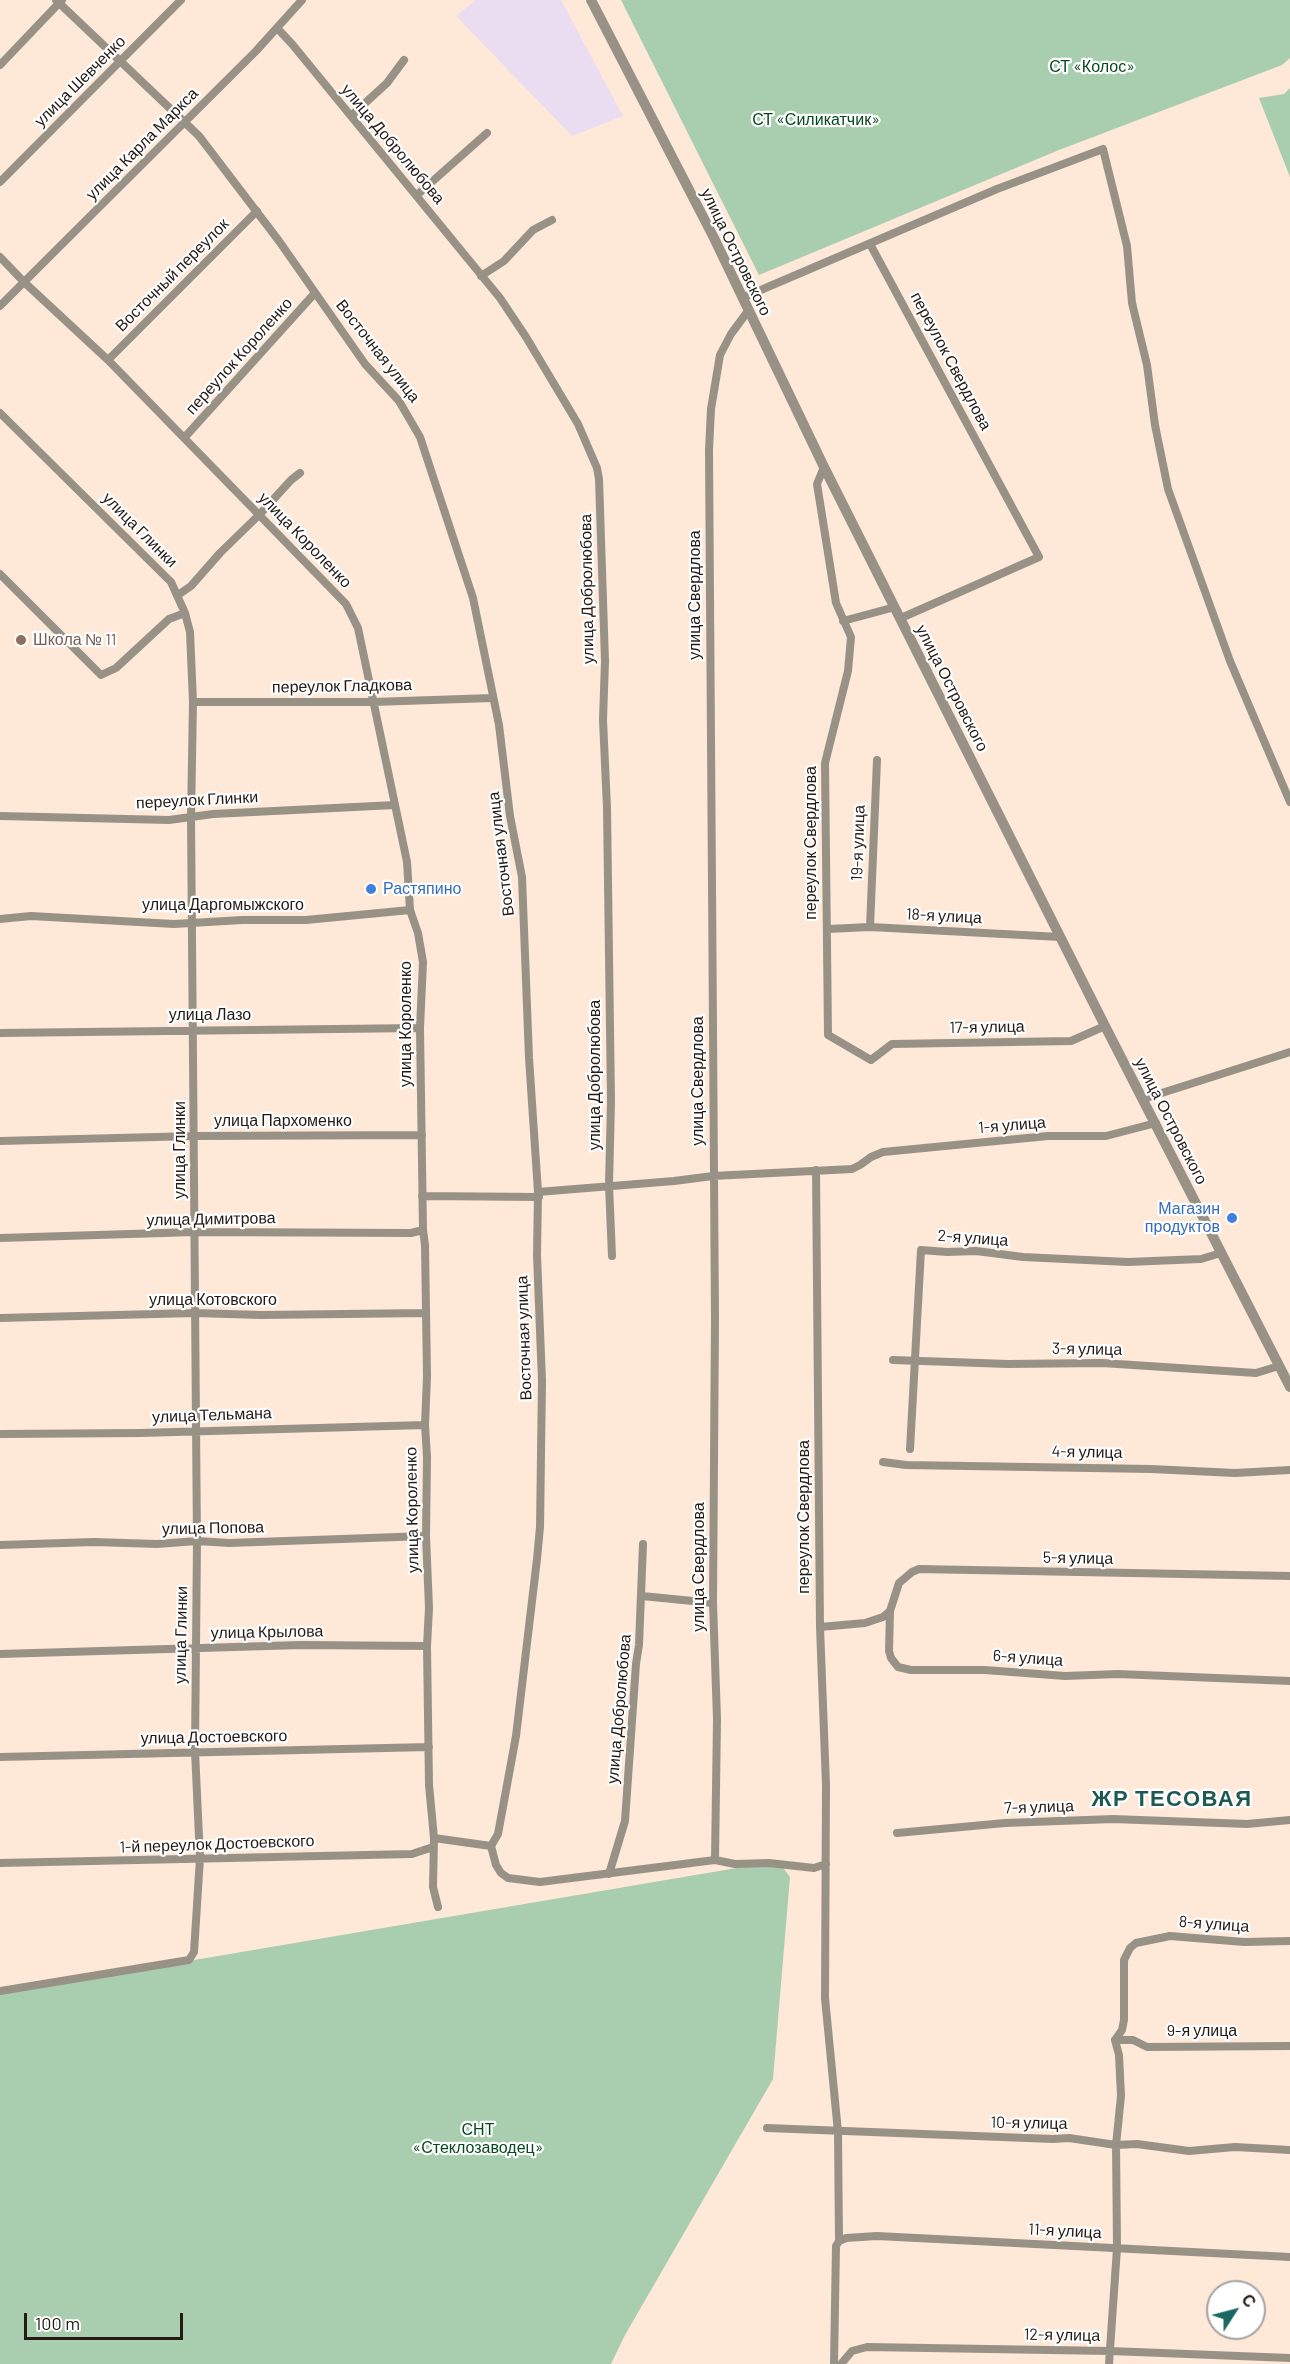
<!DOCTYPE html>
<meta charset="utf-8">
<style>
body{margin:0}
#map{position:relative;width:1290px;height:2364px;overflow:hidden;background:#fee8d8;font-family:Barlow,sans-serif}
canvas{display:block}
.north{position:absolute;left:1206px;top:2280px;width:60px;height:60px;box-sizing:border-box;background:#fff;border:2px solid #a7a3a1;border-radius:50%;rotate:54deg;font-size:16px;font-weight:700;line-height:24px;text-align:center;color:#231a13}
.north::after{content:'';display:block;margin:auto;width:21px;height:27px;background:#1b6762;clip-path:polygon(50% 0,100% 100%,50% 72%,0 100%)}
.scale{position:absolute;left:24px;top:2313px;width:159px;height:27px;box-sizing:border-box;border:3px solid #231a13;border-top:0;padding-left:8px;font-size:18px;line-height:21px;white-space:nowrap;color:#231a13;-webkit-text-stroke:4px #fff;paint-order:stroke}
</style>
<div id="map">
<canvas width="1290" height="2364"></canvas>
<div class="north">С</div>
<div class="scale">100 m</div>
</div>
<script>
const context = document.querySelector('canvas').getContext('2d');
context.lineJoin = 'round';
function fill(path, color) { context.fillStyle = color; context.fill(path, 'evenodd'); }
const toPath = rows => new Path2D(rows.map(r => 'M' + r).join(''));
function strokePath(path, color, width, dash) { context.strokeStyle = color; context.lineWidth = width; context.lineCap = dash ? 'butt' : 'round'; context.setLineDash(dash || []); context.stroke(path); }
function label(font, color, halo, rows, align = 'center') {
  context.font = font + ' Barlow,sans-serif'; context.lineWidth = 4.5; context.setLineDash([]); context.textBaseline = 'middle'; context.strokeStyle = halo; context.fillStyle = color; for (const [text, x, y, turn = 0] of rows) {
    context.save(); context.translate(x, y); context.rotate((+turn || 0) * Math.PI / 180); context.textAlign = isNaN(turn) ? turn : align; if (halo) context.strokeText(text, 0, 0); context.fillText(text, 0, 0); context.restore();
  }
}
fill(toPath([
 [476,0,561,0,623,116,572,136,456,16]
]), '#ebddf1');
fill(toPath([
 [621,0,1290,0,1290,58,1282,65,1059,150,759,275],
 [1290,88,1290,177,1259,98,1284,94],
 [778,1861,790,1877,773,2079,625,2335,611,2364,0,2364,0,1993]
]), '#a9cdaf');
strokePath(toPath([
 [56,0,199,136,279,241,365,364,399,401,420,437,473,598,499,725,510,816,522,877,529,1058,538,1192,537,1255,542,1381,540,1527,537,1559,516,1736,498,1834,491,1846],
 [277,28,292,44,500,298,526,337,578,424,597,468,599,479,605,661,603,720,607,808,611,1101,609,1185,612,1256],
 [0,65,62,0],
 [351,116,387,83,404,60],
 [0,182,181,0],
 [417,195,487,133],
 [870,244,1039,557,901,618],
 [0,257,24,282,108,360,346,604,358,628,407,862,410,910,418,933,423,962,420,1028,423,1230,425,1245,427,1376,425,1425,427,1457,426,1536,429,1608,427,1646,429,1785,434,1838,433,1887,438,1907],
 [481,276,504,261,533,230,552,220],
 [742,298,997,189,1103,149,1127,246,1132,303,1147,365,1155,425,1168,489,1230,661,1290,802],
 [0,306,256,51,302,0],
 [108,360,257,211],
 [0,413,171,582,185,613,190,632,193,702,191,818,197,1541,195,1751,200,1858,194,1952,189,1960,0,1991],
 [185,437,314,294],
 [824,467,817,484,836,603,851,637,848,671,825,763,828,1035,871,1060,892,1044,1071,1041,1105,1026],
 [0,574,101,675,116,668,169,619,185,613],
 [178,595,191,586,220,553,260,514,291,480,300,473],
 [843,621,895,607],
 [193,702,373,702,492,698],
 [0,816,169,820,213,814,395,805],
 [0,919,31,916,174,924,242,920,306,920,410,910],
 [870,927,877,760],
 [827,929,870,927,1060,937],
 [0,1033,420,1028],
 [1143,1099,1290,1052],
 [0,1141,195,1136,422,1135],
 [816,1170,820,1627,826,1785,825,1998,838,2132,839,2241,836,2246,834,2364],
 [538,1192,674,1181,713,1176,852,1169,860,1165,871,1157,883,1152,1048,1136,1106,1136,1156,1123],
 [422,1196,539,1197],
 [0,1238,195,1232,411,1233,423,1230],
 [0,1318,195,1313,261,1315,426,1313],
 [893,1360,1008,1364,1102,1363,1256,1373,1279,1366],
 [0,1434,140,1433,425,1425],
 [910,1449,921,1250,947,1252,976,1251,1023,1257,1128,1262,1201,1259,1221,1253],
 [883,1462,906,1465,1151,1469,1235,1473,1290,1470],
 [0,1545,94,1542,157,1544,197,1541,229,1543,426,1536],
 [642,1596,713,1603],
 [890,1611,899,1583,912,1572,919,1569,1290,1576],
 [820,1627,865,1623,883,1617,890,1611,889,1651,891,1658,898,1667,911,1670,985,1670,1065,1676,1118,1674,1290,1681],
 [0,1654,301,1645,427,1646],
 [0,1757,429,1747],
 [897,1833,1005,1823,1113,1819,1247,1824,1290,1820],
 [434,1838,491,1846,496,1865,501,1873,508,1878,540,1882,715,1860,735,1864,769,1863,814,1868,826,1864],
 [715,1860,717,1719,713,1603,715,1319,709,450,711,409,720,355,731,334,748,311],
 [0,1863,412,1854,433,1847],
 [609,1874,625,1821,636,1664,639,1645,643,1544],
 [1115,2040,1122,2030,1124,2020,1124,1960,1130,1948,1136,1943,1170,1936,1244,1942,1290,1941],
 [1115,2040,1133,2040,1147,2047,1290,2046],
 [767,2128,1053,2139,1069,2138,1116,2145,1137,2144,1189,2151,1235,2147,1290,2150],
 [839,2241,846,2238,877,2236,1290,2257],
 [841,2364,852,2351,867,2347,1110,2351,1290,2358],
 [1109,2364,1117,2248,1116,2145,1121,2096,1119,2055,1115,2040]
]), '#989286', 8);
strokePath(toPath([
 [591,0,714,238,824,467,1105,1026,1290,1387]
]), '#989286', 10);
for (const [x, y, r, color] of [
 [21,640,6,"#8d6e63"],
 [371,889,6,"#3f7fe0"],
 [1232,1218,6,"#3f7fe0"]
]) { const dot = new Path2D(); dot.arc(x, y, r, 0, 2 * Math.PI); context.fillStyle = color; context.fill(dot); strokePath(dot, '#fff', 2); }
label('16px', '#06491e', '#fff', [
 ["СТ «Колос»",1092,67],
 ["СТ «Силикатчик»",816,120],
 ["СНТ",478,2130],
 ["«Стеклозаводец»",478,2148]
]);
label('16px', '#231a13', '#fff', [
 ["улица Шевченко",80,81,-45],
 ["улица Карла Маркса",142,144,-45],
 ["улица Добролюбова",393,144,50],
 ["улица Островского",736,252,64],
 ["Восточный переулок",172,275,-45],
 ["Восточная улица",378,351,52],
 ["переулок Короленко",239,356,-48],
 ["переулок Свердлова",951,361,62],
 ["улица Глинки",140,530,45],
 ["улица Короленко",305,540,46],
 ["улица Добролюбова",587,589,-91],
 ["улица Свердлова",695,595,-90],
 ["переулок Гладкова",342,686,-1],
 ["улица Островского",952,688,63],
 ["переулок Глинки",197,800,-3],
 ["переулок Свердлова",811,843,-90],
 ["19-я улица",858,843,-88],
 ["Восточная улица",501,854,-97],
 ["улица Даргомыжского",223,905],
 ["18-я улица",944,916,3],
 ["улица Лазо",210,1015],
 ["улица Короленко",406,1024,-90],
 ["17-я улица",987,1027,-1],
 ["улица Добролюбова",595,1075,-90],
 ["улица Свердлова",698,1081,-90],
 ["улица Пархоменко",283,1121],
 ["улица Островского",1171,1121,63],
 ["1-я улица",1012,1125,-5],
 ["улица Глинки",180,1150,-90],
 ["улица Димитрова",211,1219,-1],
 ["2-я улица",973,1238,4],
 ["улица Котовского",213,1300],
 ["Восточная улица",524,1338,-92],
 ["3-я улица",1087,1349,1],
 ["улица Тельмана",212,1415,-2],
 ["4-я улица",1087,1452,1],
 ["улица Короленко",412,1510,-91],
 ["переулок Свердлова",804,1517,-90],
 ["улица Попова",213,1528,-1],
 ["5-я улица",1078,1558,1],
 ["улица Свердлова",699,1567,-90],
 ["улица Крылова",267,1632,-1],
 ["улица Глинки",181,1635,-89],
 ["6-я улица",1028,1658,4],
 ["улица Добролюбова",619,1709,-85],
 ["улица Достоевского",214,1737,-1],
 ["7-я улица",1039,1807,-2],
 ["1-й переулок Достоевского",217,1844,-2],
 ["8-я улица",1214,1924,4],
 ["9-я улица",1202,2031],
 ["10-я улица",1029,2123,1],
 ["11-я улица",1065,2231,3],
 ["12-я улица",1062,2335,1]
]);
label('16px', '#785e54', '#fff', [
 ["Школа № 11",33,640]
], 'left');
label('16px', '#366cbe', '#fff', [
 ["Растяпино",383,889],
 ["Магазин",1220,1209,"right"],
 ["продуктов",1220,1227,"right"]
], 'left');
context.letterSpacing = '1.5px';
label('bold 22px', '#1f5954', '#fff', [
 ["ЖР ТЕСОВАЯ",1172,1799]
]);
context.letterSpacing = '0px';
</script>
